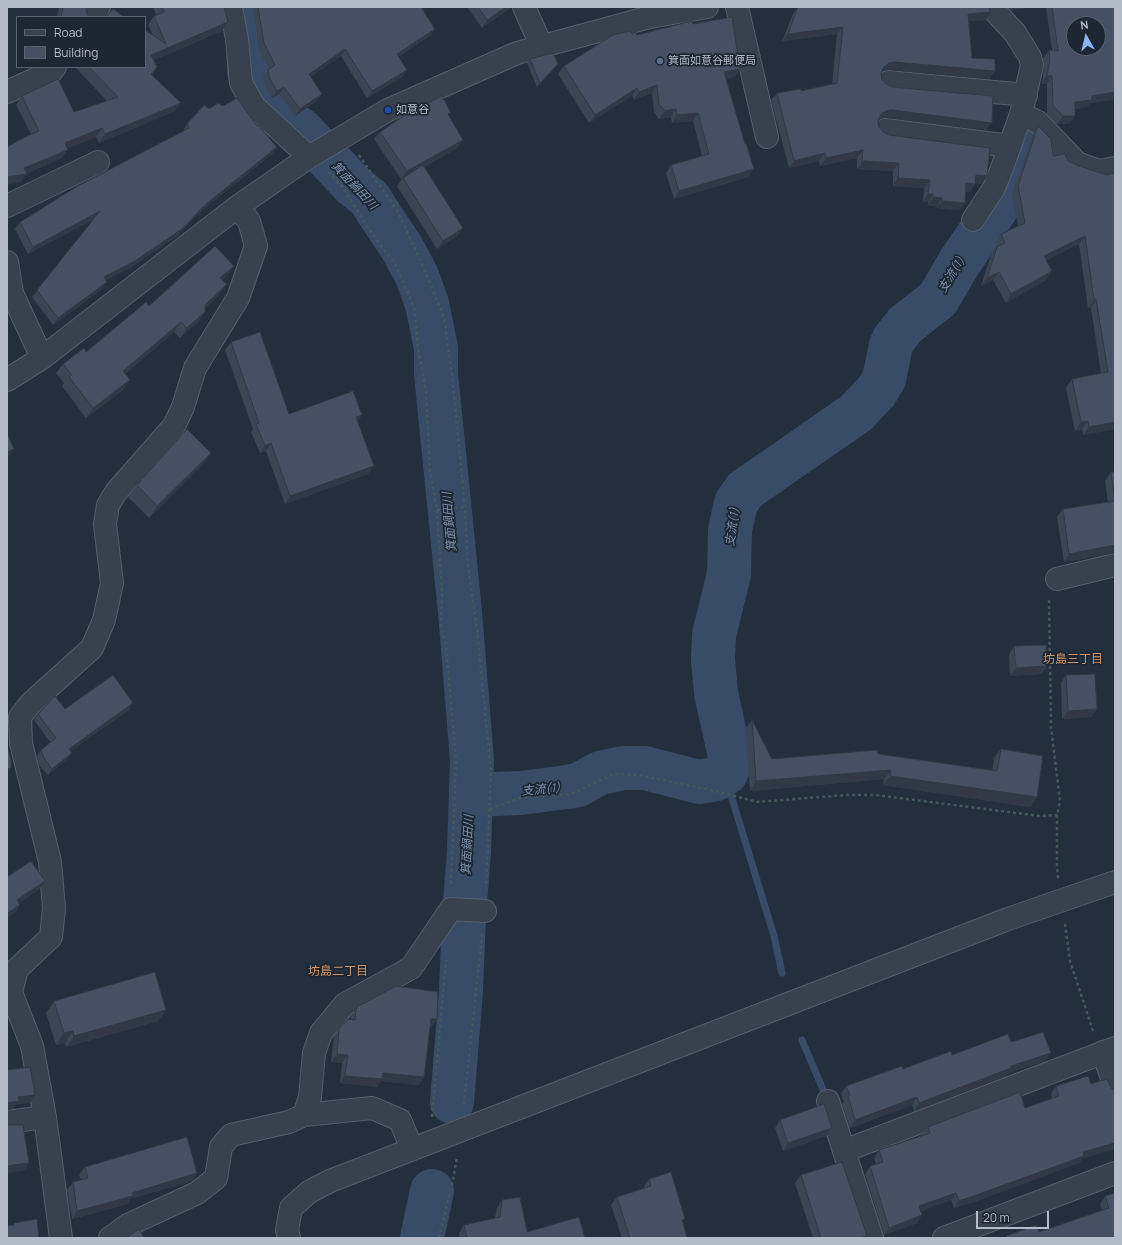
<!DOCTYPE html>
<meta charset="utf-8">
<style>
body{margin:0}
#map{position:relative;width:1122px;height:1245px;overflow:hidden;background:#242f3e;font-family:Manrope,sans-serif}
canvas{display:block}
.frame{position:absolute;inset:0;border:8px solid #b4bcc9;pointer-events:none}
.legend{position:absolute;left:16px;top:16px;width:130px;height:52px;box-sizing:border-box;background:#1d2633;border:1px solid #59626f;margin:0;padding:5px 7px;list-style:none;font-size:12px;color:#b4bcc9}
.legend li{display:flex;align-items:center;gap:8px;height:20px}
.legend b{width:20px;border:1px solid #59626f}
.north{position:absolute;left:1066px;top:16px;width:40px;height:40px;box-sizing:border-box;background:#1d2633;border:1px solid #59626f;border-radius:50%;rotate:352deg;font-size:11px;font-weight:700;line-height:16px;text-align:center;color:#b4bcc9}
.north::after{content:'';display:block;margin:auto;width:14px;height:18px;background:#8ab4f8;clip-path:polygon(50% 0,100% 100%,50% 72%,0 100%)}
.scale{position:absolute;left:976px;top:1211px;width:73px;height:18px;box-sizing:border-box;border:2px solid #b4bcc9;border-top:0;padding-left:5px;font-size:12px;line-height:14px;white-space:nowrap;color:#b4bcc9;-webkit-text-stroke:3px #1d2633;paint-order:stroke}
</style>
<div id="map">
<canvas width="1122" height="1245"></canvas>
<div class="frame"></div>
<ul class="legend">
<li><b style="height:5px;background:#38414e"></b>Road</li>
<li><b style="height:11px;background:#455162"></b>Building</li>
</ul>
<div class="north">N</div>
<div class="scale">20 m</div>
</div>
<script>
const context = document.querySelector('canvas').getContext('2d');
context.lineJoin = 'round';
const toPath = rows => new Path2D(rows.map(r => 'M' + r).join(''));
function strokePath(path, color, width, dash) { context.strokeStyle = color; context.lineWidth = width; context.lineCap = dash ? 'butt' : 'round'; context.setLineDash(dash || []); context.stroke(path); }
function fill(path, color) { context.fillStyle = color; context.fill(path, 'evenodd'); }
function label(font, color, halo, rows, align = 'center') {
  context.font = font + ' Manrope,"Noto Sans JP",sans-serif'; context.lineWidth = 3.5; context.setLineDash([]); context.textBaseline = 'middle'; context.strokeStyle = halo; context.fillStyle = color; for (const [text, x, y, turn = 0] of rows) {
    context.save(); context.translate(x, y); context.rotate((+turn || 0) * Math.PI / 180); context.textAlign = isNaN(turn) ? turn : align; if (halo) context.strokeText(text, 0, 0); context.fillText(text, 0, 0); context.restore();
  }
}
strokePath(toPath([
 [731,795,774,936,782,973],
 [802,1040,827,1099]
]), '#394c67', 7);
strokePath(toPath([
 [244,7,248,27,249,72,255,86,282,118,300,129,354,186,370,199,378,212,402,248,417,276,427,304,436,348,436,374,460,612,472,760,469,852,464,916,461,991,452,1102],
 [471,795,521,793,567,787,578,785,600,773,623,768,645,768,699,782,716,779,726,773,731,761,716,693,713,659,714,635,729,574,730,530,736,503,745,490,856,413,876,392,884,379,891,345,894,339,905,325,938,299,959,263,996,209,1014,173,1028,128],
 [422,1238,432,1191]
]), '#394c67', 44);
const minor = toPath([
 [231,7,237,39,241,83,254,106,309,157],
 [524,7,541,45],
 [737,7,767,137],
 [92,17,99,7],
 [888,82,1026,95],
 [7,92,51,72,55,67],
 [1021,114,1038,122,1077,163,1099,171,1115,168],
 [885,130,1010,146],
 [7,206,98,162],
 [973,220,994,188,1002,168,1021,114,1032,65,1030,57,1015,33,991,7],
 [7,262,12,293,42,358],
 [7,380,42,358,237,207,309,157,388,110,517,53,650,17,707,7],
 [1057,579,1115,565],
 [1103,1052,1115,1087],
 [828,1101,872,1238],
 [304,1115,372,1108,400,1120,412,1149],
 [7,1122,45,1117],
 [61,1238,45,1117,32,1046,11,992,17,969,51,937,54,908,50,862,21,743,20,717,30,704,92,648,104,620,112,583,105,524,108,505,116,492,174,426,183,407,195,368,238,298,256,246,249,221,237,207],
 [110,1238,128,1225,197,1193,216,1178,221,1147,231,1135,289,1122,304,1115,310,1097,314,1053,321,1033,345,1004,411,968,451,909,485,911]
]);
const tertiary = toPath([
 [844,1151,1115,1048],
 [289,1238,287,1230,291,1208,309,1192,330,1181,1008,919,1115,882],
 [944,1238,1115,1173]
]);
strokePath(minor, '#565f6c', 24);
strokePath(tertiary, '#565f6c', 24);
strokePath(toPath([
 [359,155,398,212,421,262,444,317,452,375,465,507,468,567,477,629,491,773,486,887],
 [328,172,342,186,368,228,396,266,414,307,418,348,426,391,430,471,437,510,442,591,441,626,446,645,456,762,451,885],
 [437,510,465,507],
 [1049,600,1051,727,1060,801,1057,815,1057,866,1058,878],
 [490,809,520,798,571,794,614,774,638,775,720,792,757,802,846,795,876,795,1040,816,1057,815],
 [1065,924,1070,961,1093,1031],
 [464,1104,482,934],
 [432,1117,446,960],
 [439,1238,453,1180,457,1157]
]), '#44595c', 2.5, [3, 3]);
strokePath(minor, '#38414e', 22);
strokePath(tertiary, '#38414e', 22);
fill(toPath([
 [59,7,86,7,87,14,89,17,57,17],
 [153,7,224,7,222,31,154,60,157,67,152,75,175,111,99,143,96,137,68,148,62,158,27,173,21,182,31,134,16,105,22,96,74,112,107,101,75,67,145,67,153,35,148,25,154,16,156,15],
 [253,7,421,7,431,35,398,57,407,70,402,77,367,98,341,56,310,77,317,101,295,116,279,94,272,98,265,86,263,77,269,69,259,50],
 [467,7,512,7,482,28],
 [798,7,991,12,986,20,969,21,972,58,995,71,989,79,889,70,883,71,881,73,882,80,886,84,986,130,887,118,881,118,878,121,879,127,883,132,987,176,982,184,975,183,970,192,966,192,965,203,959,210,936,208,937,206,928,205,928,202,923,202,924,188,893,186,893,171,857,169,857,158,820,166,819,161,789,168,771,100,777,93,801,91,832,84,837,34,782,41,793,14],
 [1008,7,1033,7,1011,10],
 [1046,7,1115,7,1115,99,1090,103,1087,107,1075,109,1070,124,1057,124,1047,114,1047,84,1042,84,1044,67,1043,58,1049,50,1052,50],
 [693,24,735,77,726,78,748,177,674,199,666,173,671,165,702,156,693,121,672,123,671,117,659,119,654,112,652,93,634,100,632,96,589,123,558,74,564,66,632,34,637,35],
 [530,59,558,64,555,68,537,87,527,63],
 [209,109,257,126,277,147,272,154,201,211,177,236,130,268,106,280,102,289,53,325,32,297,94,219,28,254,15,229,20,222,183,131,187,124],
 [449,115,457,148,424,167,457,236,437,249,397,186,402,179,401,179,374,139,380,132],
 [1038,126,1053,156,1068,161,1079,166,1107,175,1115,429,1083,435,1082,429,1075,431,1066,388,1072,379,1101,374,1091,308,1088,308,1079,244,1046,260,1046,280,1006,303,993,280,981,286,991,255,997,247,995,242,1001,234,1018,226,1012,194,1033,134],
 [234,266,227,276,222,280,220,294,205,308,205,312,198,322,180,338,174,332,125,374,123,390,86,418,62,386,64,383,56,373,63,364,86,352],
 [231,342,289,414,357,422,368,474,285,504,266,451,260,453,251,432,253,429,225,350],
 [211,453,202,465,149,518,128,497,137,485],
 [1111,472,1115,472,1115,553,1064,562,1057,517,1063,509,1108,502,1105,481],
 [1014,646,1047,666,1041,674,1010,676,1009,654],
 [1066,675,1097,709,1091,717,1062,719,1061,683],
 [65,709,129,710,70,751,67,759,48,775,39,765,37,756,41,750,50,742,34,720,38,714],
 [752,720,772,759,878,754,992,771,994,758,1001,749,1037,797,1030,807,883,785,884,779,750,791,745,729],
 [54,1001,166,1010,158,1021,66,1047,65,1043,56,1045,46,1013],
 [356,1009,437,1019,431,1027,430,1027,424,1077,419,1085,381,1081,377,1087,340,1083,342,1063,331,1062,334,1037,339,1029,351,1019,351,1017],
 [1011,1042,1045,1061,1008,1073,1006,1076,914,1111,912,1105,850,1128,842,1104,844,1102,841,1094,846,1086,952,1055],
 [1056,1086,1082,1159,1079,1163,974,1202,954,1208,951,1200,921,1211,917,1223,884,1235,865,1174,870,1166,876,1164,874,1158,879,1150,923,1135,922,1135,928,1127,1025,1108,1052,1099,1051,1094],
 [780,1120,832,1128,826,1136,783,1151,775,1128],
 [85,1167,192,1181,130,1199,128,1204,72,1219,67,1190,73,1182,81,1180,79,1175],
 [801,1175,865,1238,813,1238,795,1183],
 [649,1179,683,1222,687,1238,622,1238,611,1205,617,1197,644,1188,644,1187],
 [1115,1193,1115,1238,1005,1238,1006,1236,1039,1232,1102,1211,1100,1204,1105,1196],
 [502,1200,527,1232,585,1238,460,1238,459,1233,464,1225,495,1218,497,1208]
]), '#3b4654');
fill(toPath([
 [506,7,512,7,482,28,487,20],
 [1013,7,1033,7,1011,10],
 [991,12,986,20,963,22,968,14],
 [228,22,222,31,145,64,151,55],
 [843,27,837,34,782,41,788,34],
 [435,29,431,35,392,61,397,54],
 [345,49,341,56,304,81,309,74],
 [895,62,995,71,989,79,889,70,883,71,878,74,884,67,889,63],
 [558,64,555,68,537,87,540,83],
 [740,69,735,77,719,80,724,72],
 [407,70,402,77,367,98,372,91],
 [1047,76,1052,76,1047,84,1042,84],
 [657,85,652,93,634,100,639,92],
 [284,87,279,94,272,98,277,91],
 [637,88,632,96,589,123,595,115],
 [1115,92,1115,99,1090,103,1087,107,1070,110,1075,102,1092,96],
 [322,94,317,101,295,116,300,109],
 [181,103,175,111,99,143,105,134],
 [676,109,671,117,659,119,665,111],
 [892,110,992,123,986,130,887,118,881,118,875,122,881,114,886,111],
 [698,113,693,121,672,123,677,115],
 [1063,116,1075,116,1070,124,1057,124],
 [102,128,96,137,59,152,65,143],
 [463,140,457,148,401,179,407,171],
 [277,147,272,154,201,211,177,236,130,268,99,284,104,277,206,204],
 [68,150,62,158,26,174,27,174,21,182,7,185,7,177,24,168],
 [863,150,857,158,820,166,826,158],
 [825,153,819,161,789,168,794,161],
 [862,161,899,163,893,171,857,169],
 [754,169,748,177,674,199,679,191],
 [976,175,987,176,982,184,970,183],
 [898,178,930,180,924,188,893,186],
 [966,183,975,184,970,192,961,191],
 [928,194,933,194,928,202,923,202],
 [933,197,942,198,937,206,928,205],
 [942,201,965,203,959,210,936,208],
 [100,211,95,218,28,254,33,247],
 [463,228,457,236,437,249,443,241],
 [1085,236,1079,244,1038,265,1044,256],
 [234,266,227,276,213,287,220,278],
 [1052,271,1046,280,1006,303,1011,294],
 [999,272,993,280,981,286,987,278],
 [107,282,102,289,53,325,58,318],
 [227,284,220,294,198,314,205,305],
 [1096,299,1091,308,1088,308,1094,300],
 [205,312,198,322,180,338,187,328],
 [181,322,174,332,117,381,123,371],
 [130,380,123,390,86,418,93,408],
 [362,415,357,423,356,417],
 [1088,421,1082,429,1075,431,1081,422],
 [1115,422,1115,429,1083,435,1089,427],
 [271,443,266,451,260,453,265,446],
 [14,449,7,459,7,452],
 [211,453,202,465,149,518,157,506],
 [374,466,368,474,285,504,290,496],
 [1115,545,1115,553,1064,562,1069,554],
 [1047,666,1041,674,1010,676,1016,668],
 [133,703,129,710,64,756,69,749],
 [1097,709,1091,717,1062,719,1068,711],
 [72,753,67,759,48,775,52,769],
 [11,768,7,774,7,769],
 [891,770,884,779,750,791,756,781],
 [890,776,1037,797,1030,807,883,785],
 [45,881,40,889,12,908,17,900],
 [20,905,15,913,7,918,7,914],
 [166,1010,158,1021,66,1047,74,1036],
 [431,1019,437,1019,431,1027,426,1027],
 [73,1031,65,1043,56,1045,64,1033],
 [1051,1053,1045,1061,1008,1073,1006,1076,914,1111,919,1103,1011,1066],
 [337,1054,348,1055,342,1063,331,1062],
 [383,1073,424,1077,419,1085,381,1081,377,1087,340,1083,345,1076],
 [35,1095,30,1103,16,1105,13,1109,7,1110,7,1103,18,1097],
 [917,1097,912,1105,850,1128,855,1120],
 [832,1128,826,1136,783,1151,788,1143],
 [1115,1143,1115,1149,1082,1159,1079,1163,974,1202,954,1208,959,1201,1083,1152],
 [29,1163,24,1171,7,1173,7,1166],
 [197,1173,192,1181,130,1199,128,1204,72,1219,77,1211,132,1193],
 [956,1193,951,1200,914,1214,919,1206],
 [922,1215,917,1223,884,1235,889,1228]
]), '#303945');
const building = toPath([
 [63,7,86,7,87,14,89,17,61,17,63,7],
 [162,7,224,7,228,22,151,55,157,67,151,74,181,103,105,134,102,128,65,143,68,150,24,168,27,174,7,177,7,147,27,136,39,131,22,96,58,79,74,112,118,97,89,67,145,67,145,30,166,44,154,16,164,12,162,7],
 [258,7,421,7,435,29,397,54,407,70,372,91,345,49,309,74,322,94,300,109,284,87,277,91,270,79,268,70,275,65,264,43,258,7],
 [478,7,506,7,487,20,478,7],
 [798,7,988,7,991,12,968,14,972,58,995,59,995,71,895,62,889,63,884,67,881,73,882,80,886,84,892,87,993,96,992,123,892,110,886,111,881,114,878,121,879,127,883,132,889,135,990,148,987,176,976,175,975,184,966,183,965,203,942,201,942,198,933,197,933,194,928,194,930,180,898,178,899,163,862,161,863,150,826,158,825,153,794,161,777,93,801,89,801,91,837,83,843,27,788,34,798,7],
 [1052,7,1115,7,1115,92,1092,96,1092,100,1075,102,1075,116,1063,116,1053,106,1052,76,1047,76,1050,60,1049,50,1058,51,1052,7],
 [1074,24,1098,24,1098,48,1074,48,1074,24],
 [113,9,124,17,106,17,113,9],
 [732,17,740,69,724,72,745,144,746,143,754,169,679,191,671,165,709,154,698,113,677,115,676,109,665,111,659,104,657,85,639,92,637,88,595,115,564,66,613,35,630,31,632,34,636,32,637,35,692,21,693,24,732,17],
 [553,53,558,64,540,83,530,59,553,53],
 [442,96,451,113,448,114,463,140,407,171,380,132,408,113,442,96],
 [237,98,257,126,258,125,277,147,206,204,182,229,135,261,104,277,107,282,58,318,37,290,100,211,33,247,20,222,76,187,189,128,187,124,204,105,209,109,218,103,223,106,237,98],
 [1038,126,1051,139,1053,156,1065,154,1068,161,1079,166,1107,175,1115,173,1115,422,1089,427,1088,421,1081,422,1072,379,1108,372,1096,299,1094,300,1085,236,1044,256,1052,271,1011,294,999,272,987,278,997,247,1005,243,1001,234,1025,223,1018,186,1038,126],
 [423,165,463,228,443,241,403,178,423,165],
 [215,246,234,266,220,278,227,284,205,305,205,312,187,328,181,322,123,371,130,380,93,408,69,377,72,375,63,364,84,348,86,352,146,302,149,306,215,246],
 [260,332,289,414,353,391,362,415,356,417,374,466,290,496,271,443,265,446,256,424,259,423,231,342,260,332],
 [187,429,211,453,157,506,137,485,187,429],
 [7,433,14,449,7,452,7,433],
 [1111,472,1115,472,1115,500,1111,472],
 [1115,501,1115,545,1069,554,1063,509,1115,501],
 [1046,645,1047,666,1016,668,1014,646,1046,645],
 [1095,674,1097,709,1068,711,1066,675,1095,674],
 [113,675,133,703,69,749,72,753,52,769,44,758,41,750,56,738,38,714,55,696,65,709,113,675],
 [752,720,772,759,877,750,878,754,997,771,1001,749,1043,756,1037,797,890,776,891,770,756,781,752,720],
 [7,745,11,760,11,768,7,769,7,745],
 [31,861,45,881,17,900,20,905,7,914,7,877,31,861],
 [155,972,166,1010,74,1036,73,1031,64,1033,54,1001,155,972],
 [396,986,438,992,437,1019,431,1019,424,1077,383,1073,382,1079,345,1076,348,1055,337,1054,339,1029,348,1019,355,1020,356,1009,359,1006,396,986],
 [1043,1032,1051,1053,1011,1066,1011,1068,919,1103,917,1097,855,1120,848,1096,850,1095,846,1086,902,1066,903,1069,951,1051,952,1055,1008,1034,1011,1042,1043,1032],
 [30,1067,35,1095,18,1097,19,1101,7,1103,7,1070,30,1067],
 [1088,1076,1091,1084,1107,1079,1112,1089,1115,1090,1115,1143,1083,1152,1084,1156,979,1194,959,1201,956,1193,919,1206,922,1215,889,1228,870,1166,883,1162,879,1150,930,1133,928,1127,1020,1092,1025,1108,1059,1096,1056,1086,1088,1076],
 [824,1104,832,1128,788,1143,780,1120,824,1104],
 [7,1125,23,1125,29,1163,7,1166,7,1125],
 [187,1137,197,1173,132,1193,133,1196,77,1211,73,1182,88,1178,85,1167,187,1137],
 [842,1162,867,1236,860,1238,821,1238,801,1175,842,1162],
 [671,1172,685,1219,682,1220,687,1238,630,1238,617,1197,651,1186,649,1179,671,1172],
 [1115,1193,1115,1238,1007,1238,1006,1236,1036,1225,1039,1232,1109,1208,1105,1196,1115,1193],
 [520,1197,527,1232,579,1217,585,1238,467,1238,464,1225,500,1217,502,1200,520,1197],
 [37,1219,39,1238,7,1238,7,1226,14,1225,14,1223,37,1219],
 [139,1229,144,1238,126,1238,139,1229]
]);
fill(building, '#455162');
strokePath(building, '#303945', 1);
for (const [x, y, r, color] of [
 [660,61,4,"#5c6f8a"],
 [388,110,4,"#1a4fb4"]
]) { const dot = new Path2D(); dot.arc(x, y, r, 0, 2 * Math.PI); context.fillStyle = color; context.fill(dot); strokePath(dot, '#1d2633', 1.5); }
label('11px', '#b4bcc9', '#1d2633', [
 ["箕面如意谷郵便局",668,61],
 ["如意谷",396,110]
], 'left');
label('italic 12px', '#7c92b1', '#1d2633', [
 ["箕面鍋田川",354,186,47],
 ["支流(1)",952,275,-59],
 ["箕面鍋田川",450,522,-95],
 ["支流(1)",733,527,-82],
 ["支流(1)",541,790,-5],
 ["箕面鍋田川",468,845,-87]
]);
label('12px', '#d59563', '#1d2633', [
 ["坊島三丁目",1073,660],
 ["坊島二丁目",338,972]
]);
</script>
